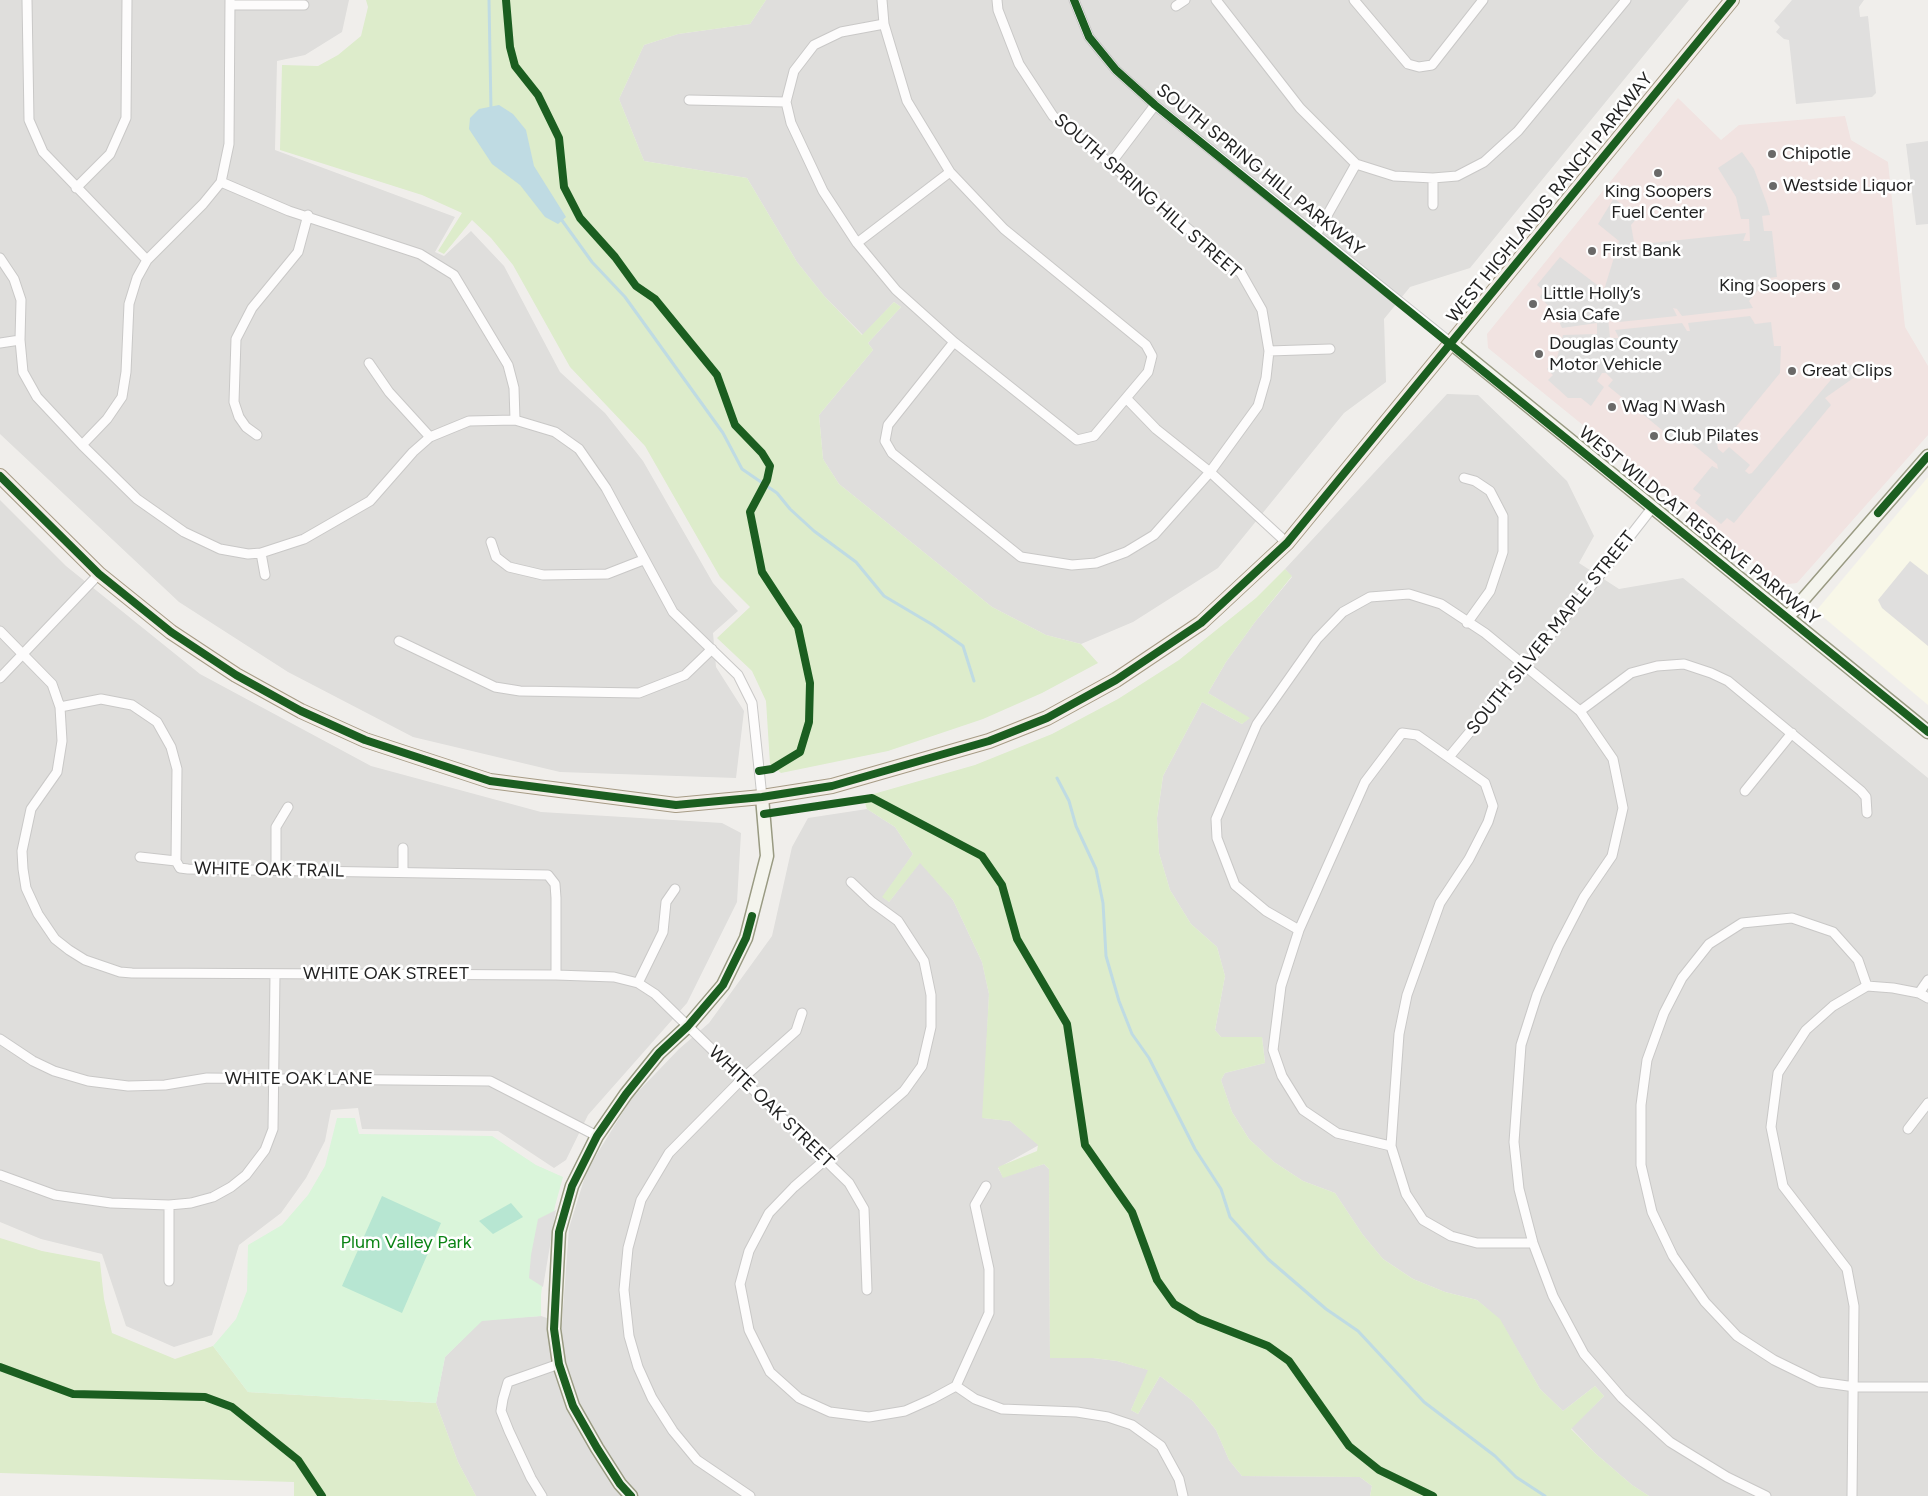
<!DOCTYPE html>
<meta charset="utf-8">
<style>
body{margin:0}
canvas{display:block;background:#f0eeeb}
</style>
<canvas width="1928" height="1496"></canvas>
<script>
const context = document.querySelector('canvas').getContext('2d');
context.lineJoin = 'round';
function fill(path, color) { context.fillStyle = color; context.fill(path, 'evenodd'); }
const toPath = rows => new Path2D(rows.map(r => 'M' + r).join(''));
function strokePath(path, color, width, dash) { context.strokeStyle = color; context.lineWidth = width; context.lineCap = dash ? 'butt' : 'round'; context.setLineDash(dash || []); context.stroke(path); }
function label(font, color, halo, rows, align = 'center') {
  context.font = font + ' Figtree,sans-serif'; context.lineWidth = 5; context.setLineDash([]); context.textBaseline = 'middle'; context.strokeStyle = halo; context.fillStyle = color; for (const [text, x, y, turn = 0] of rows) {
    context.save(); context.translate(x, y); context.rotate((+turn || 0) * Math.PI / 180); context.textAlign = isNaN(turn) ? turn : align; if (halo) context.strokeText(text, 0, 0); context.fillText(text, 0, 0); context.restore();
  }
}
fill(toPath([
 [0,0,349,0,342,32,305,55,277,61,275,150,455,217,435,252,444,256,471,231,504,266,560,372,605,413,643,461,713,583,738,611,713,633,716,667,744,711,736,778,560,772,413,737,288,672,179,602,0,434],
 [766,0,1689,0,1470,268,1410,287,1384,319,1386,382,1344,413,1218,568,1133,622,1081,644,1046,635,992,607,839,484,823,459,819,415,873,350,868,343,901,307,894,302,863,335,825,297,797,262,747,178,644,161,619,99,644,45,678,34,750,24],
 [1447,394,1478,395,1567,481,1594,536,1579,563,1619,589,1683,578,1928,778,1928,1496,1649,1496,1632,1485,1596,1454,1571,1428,1604,1396,1595,1386,1563,1411,1540,1389,1500,1320,1477,1300,1445,1292,1413,1279,1383,1259,1363,1235,1335,1193,1303,1181,1274,1162,1249,1139,1232,1112,1221,1080,1225,1073,1265,1063,1262,1037,1221,1037,1215,1030,1225,976,1217,947,1191,924,1170,890,1159,853,1157,818,1163,776,1202,702,1242,724,1249,718,1208,693,1226,662,1255,622,1292,577,1285,569],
 [0,500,66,566,200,674,371,766,541,812,722,823,741,833,737,902,687,1003,588,1115,566,1160,554,1168,498,1131,362,1129,358,1108,331,1110,325,1141,306,1178,281,1213,239,1245,212,1335,174,1347,126,1326,102,1254,41,1239,0,1222],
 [867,809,895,827,913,854,883,897,889,902,920,862,953,900,982,962,989,994,983,1118,1010,1121,1039,1145,998,1168,1003,1177,1044,1164,1049,1169,1050,1358,1093,1358,1117,1361,1149,1370,1131,1410,1138,1414,1160,1376,1193,1401,1216,1430,1229,1460,1242,1476,1360,1477,1372,1486,1370,1496,476,1496,458,1462,436,1403,445,1357,482,1320,541,1316,562,1323,569,1228,587,1170,631,1099,679,1049,709,1023,772,936,792,847,808,818]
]), '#dfdedc');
fill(toPath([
 [1678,98,1721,140,1739,125,1845,116,1851,140,1888,162,1905,327,1928,366,1928,435,1797,583,1780,585,1488,348,1487,334]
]), '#f1e3e1');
fill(toPath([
 [1928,477,1928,705,1816,611]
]), '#f8f7e8');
fill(toPath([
 [366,0,766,0,750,24,678,34,644,45,619,99,644,161,747,178,797,262,825,297,862,335,894,302,901,307,868,343,873,350,819,415,823,459,839,484,992,607,1046,635,1081,644,1098,663,1042,693,983,719,888,751,781,773,770,764,766,701,752,671,717,638,750,607,720,577,645,446,570,367,513,265,491,238,472,220,444,254,438,251,462,213,422,195,280,150,282,65,318,66,338,55,361,36,368,7],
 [1285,569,1292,576,1255,622,1226,662,1208,693,1250,718,1242,724,1202,702,1163,776,1157,818,1159,853,1170,890,1191,924,1217,947,1225,976,1215,1030,1221,1037,1262,1037,1265,1063,1225,1073,1221,1080,1232,1112,1249,1139,1274,1162,1303,1181,1335,1193,1363,1235,1383,1259,1413,1279,1445,1292,1477,1300,1500,1319,1540,1389,1563,1411,1595,1386,1604,1396,1571,1429,1596,1454,1632,1485,1649,1496,1370,1496,1372,1486,1360,1477,1242,1476,1229,1460,1216,1430,1193,1401,1160,1376,1138,1414,1131,1410,1148,1370,1117,1361,1093,1358,1050,1358,1049,1169,1044,1164,1003,1178,998,1167,1037,1151,1038,1145,1010,1121,982,1118,989,994,982,962,953,900,920,863,889,902,882,897,913,854,895,827,867,809,863,797,975,765,1052,734,1118,699,1179,660,1256,598],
 [0,1238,42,1251,100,1262,104,1299,112,1333,175,1359,213,1346,248,1392,436,1403,458,1462,476,1496,294,1496,294,1482,0,1473]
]), '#ddeccb');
fill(toPath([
 [337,1118,355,1118,359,1134,492,1136,536,1165,563,1177,555,1206,546,1256,541,1295,541,1316,482,1321,445,1357,436,1403,248,1392,213,1346,236,1319,247,1291,248,1245,282,1225,308,1195,325,1166]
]), '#daf5da');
fill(toPath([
 [382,1196,441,1223,402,1313,342,1286],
 [511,1203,523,1217,493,1234,479,1221]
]), '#b7e6d2');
fill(toPath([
 [1792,0,1864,0,1859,7,1860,17,1868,16,1876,93,1872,97,1796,104,1789,40,1784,39,1776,32,1780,27,1774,21],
 [1928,141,1928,224,1916,225,1906,144],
 [1742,152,1754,169,1767,204,1770,215,1762,216,1764,231,1772,231,1777,277,1768,278,1749,301,1753,308,1682,316,1677,309,1673,308,1677,316,1619,322,1615,315,1611,314,1608,317,1610,338,1619,338,1615,330,1682,323,1687,331,1690,331,1688,323,1750,316,1755,324,1771,322,1774,346,1781,346,1780,373,1726,439,1720,435,1717,443,1718,449,1723,453,1729,447,1750,465,1745,471,1749,474,1752,473,1835,375,1835,367,1862,364,1862,372,1825,398,1831,405,1734,523,1727,518,1721,524,1695,503,1701,495,1693,489,1712,466,1718,469,1717,464,1684,437,1678,443,1608,386,1613,380,1606,373,1602,373,1597,381,1604,387,1591,406,1581,398,1568,398,1548,380,1553,375,1547,369,1557,358,1563,335,1597,334,1597,323,1562,328,1556,314,1540,297,1544,291,1537,285,1560,257,1604,290,1619,241,1598,224,1614,198,1637,218,1631,225,1636,253,1639,251,1642,244,1746,233,1743,241,1750,241,1749,219,1741,219,1736,197,1718,168],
 [1910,561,1928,575,1928,646,1882,608,1878,600],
 [556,1210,543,1287,529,1278,531,1255,538,1219]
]), '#e0dfde');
fill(toPath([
 [499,105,513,114,526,130,534,166,566,217,558,224,545,217,520,185,492,164,469,129,470,118,479,109]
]), '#bfdbe3');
strokePath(toPath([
 [489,0,491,110],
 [561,219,592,262,625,297,723,433,742,469,777,493,790,509,814,531,856,562,884,596,933,625,963,646,974,681],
 [1057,778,1069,801,1076,826,1096,869,1103,903,1106,956,1119,1001,1132,1034,1149,1058,1195,1149,1221,1189,1230,1217,1268,1259,1326,1309,1358,1331,1424,1402,1495,1456,1516,1477,1545,1496]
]), '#bfdbe3', 3);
const street = toPath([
 [27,0,29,120,43,152,147,260],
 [882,0,884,24,907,101,950,172,1004,229,1146,345,1152,356,1148,372,1094,436,1077,440,954,342,896,290,857,243,823,191,791,123,786,102,794,71,814,45,841,32,884,24],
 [1074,0,1089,37,1116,70,1155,105,1451,343],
 [1216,0,1300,108,1356,164,1394,176,1433,178,1457,176,1484,162,1518,131,1626,0],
 [1354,0,1408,64,1419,67,1432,65,1483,0],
 [230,5,304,5],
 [1176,6,1185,0],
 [689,100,786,102],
 [1111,163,1155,105],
 [1433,178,1433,205],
 [221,182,289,211,420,254,454,275,508,365,514,388,515,420],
 [76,188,110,154,126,118,127,0],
 [1316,235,1356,164],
 [857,243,950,172],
 [0,258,14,279,21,300,20,340,23,372,37,397,82,445,137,499,184,532,220,549,248,554,261,553,304,539,370,501,413,452,430,437,469,421,515,420,555,432,579,449,606,488,673,612,738,675,752,703,762,797],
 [954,342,888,425,885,441,892,453,1021,557,1072,565,1096,563,1126,552,1154,535,1210,472,1258,406,1266,378,1269,351,1262,310,1241,273,1053,116,1019,64,998,10,997,0],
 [0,343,20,340],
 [1269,351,1330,349],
 [369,363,389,392,430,437],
 [1126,398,1156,429,1210,472,1287,543],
 [257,435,246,427,239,417,234,402,236,339,252,308,298,252,308,215],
 [82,445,107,419,122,397,126,372,129,304,137,278,147,260,203,204,221,182,229,144,230,0],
 [1464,478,1475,481,1490,491,1503,516,1503,552,1490,591,1467,623],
 [491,542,496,557,509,567,543,575,607,574,643,560],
 [261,553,265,575],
 [0,631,52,684,60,707,62,741,57,772,31,809,22,851,23,869,26,888,38,914,55,939,69,950,85,960,120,972,132,973,556,975,614,977,638,983,655,994,849,1183,864,1209,867,1290],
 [399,641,495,687,520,691,639,693,685,675,712,649],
 [0,678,99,574],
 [60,707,101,699,132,705,157,722,171,747,177,769,176,861],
 [1580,711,1631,673,1657,666,1684,664,1711,673,1728,681,1861,791,1866,797,1867,813],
 [1449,757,1592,585,1652,508],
 [1745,791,1792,733],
 [140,857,176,861],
 [176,861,180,868,188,869,548,875,555,884,556,898,556,975],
 [276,870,276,827,288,807],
 [403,871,403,848],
 [851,882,872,902,898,921,924,961,931,995,931,1027,922,1066,904,1091,794,1187,769,1213,749,1251,740,1284,749,1330,770,1372,799,1398,830,1412,869,1417,905,1411,932,1399,956,1386,989,1313,989,1269,975,1205,986,1186],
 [1299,930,1266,911,1235,885,1217,838,1216,819,1257,724,1317,639,1343,612,1370,597,1409,594,1441,604,1485,633,1580,711,1613,759,1623,808,1612,856,1584,897,1558,947,1537,995,1521,1045,1514,1142,1519,1189,1533,1243,1553,1296,1584,1354,1622,1398,1670,1442,1727,1477,1766,1496],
 [638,983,663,932,666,902,675,889],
 [1867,986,1858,960,1833,932,1792,918,1742,923,1709,944,1682,978,1664,1013,1647,1060,1641,1105,1641,1165,1652,1212,1673,1256,1705,1302,1737,1336,1774,1360,1819,1382,1855,1387,1928,1387],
 [1919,993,1928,980],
 [0,1039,33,1061,54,1071,88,1081,128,1086,165,1085,207,1078,490,1081,597,1136],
 [1908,1129,1928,1103],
 [1391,1146,1399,1034,1407,995,1440,903,1469,859,1488,822,1493,806,1485,783,1417,735,1402,733,1365,782,1299,930,1281,986,1273,1050,1282,1076,1303,1110,1337,1133,1391,1146,1406,1194,1423,1220,1451,1236,1477,1243,1533,1243],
 [0,1175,55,1195,111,1203,169,1205,191,1203,213,1197,231,1187,246,1175,265,1150,273,1129,275,974],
 [169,1205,169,1281],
 [956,1386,975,1399,1002,1409,1077,1412,1108,1417,1132,1425,1161,1446,1179,1479,1183,1496],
 [542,1496,531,1478,509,1431,501,1411,503,1399,508,1382,559,1364],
 [750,1496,697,1460,673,1431,652,1398,638,1367,629,1336,624,1290,628,1248,641,1200,669,1153,742,1079,796,1031,802,1013],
 [1852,1496,1854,1306,1847,1269,1783,1186,1771,1127,1778,1073,1806,1030,1833,1006,1867,986,1893,988,1919,993,1928,998]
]);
const secondary = toPath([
 [1451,343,1928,732],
 [1788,617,1928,456],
 [631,1496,620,1484,597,1448,573,1406,559,1364,554,1329,559,1232,572,1186,597,1136,626,1094,659,1053,688,1026,723,985,746,938,767,856,762,797]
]);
const primary = toPath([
 [0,476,99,574,171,632,236,675,301,711,365,740,490,781,676,805,762,797,832,786,989,741,1047,718,1116,680,1201,623,1287,543,1732,0]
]);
strokePath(street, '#c9c8c7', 11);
strokePath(secondary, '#999a82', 15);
strokePath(primary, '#a79c86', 16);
strokePath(street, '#fdfcfc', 9);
strokePath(secondary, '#f4f4ed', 12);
strokePath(primary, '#f3ede7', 14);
strokePath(toPath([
 [506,0,510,47,515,66,538,95,559,138,564,187,580,218,615,257,636,286,655,299,717,375,735,425,762,453,770,466,767,480,750,512,762,572,798,627,810,683,809,722,800,752,772,769,759,771],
 [1074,0,1089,37,1116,70,1155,105,1928,732],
 [0,476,99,574,171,632,236,675,301,711,365,740,490,781,676,805,762,797,832,786,989,741,1047,718,1116,680,1201,623,1287,543,1732,0],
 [1878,513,1928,456],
 [764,814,872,798,982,856,1002,885,1017,939,1067,1024,1085,1145,1132,1212,1157,1280,1174,1304,1199,1319,1268,1346,1289,1361,1349,1446,1379,1470,1433,1496],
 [0,1367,73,1394,205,1397,232,1407,298,1460,322,1496],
 [631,1496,620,1484,597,1448,573,1406,559,1364,554,1329,559,1232,572,1186,597,1136,626,1094,659,1053,688,1026,723,985,746,938,752,916]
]), '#1b5e20', 8);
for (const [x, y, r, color] of [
 [1772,154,5,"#6a6968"],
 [1658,173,5,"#6a6968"],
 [1773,186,5,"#6a6968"],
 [1592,251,5,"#6a6968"],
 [1836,286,5,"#6a6968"],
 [1533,304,5,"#6a6968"],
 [1539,354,5,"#6a6968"],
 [1792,371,5,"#6a6968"],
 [1612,407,5,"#6a6968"],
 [1654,436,5,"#6a6968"]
]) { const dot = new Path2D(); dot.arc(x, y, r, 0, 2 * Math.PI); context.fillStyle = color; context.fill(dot); strokePath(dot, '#fff', 2); }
label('18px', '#222', '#fff', [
 ["Chipotle",1782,154],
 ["Westside Liquor",1783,186],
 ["King Soopers",1658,192,"center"],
 ["Fuel Center",1658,213,"center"],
 ["First Bank",1602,251],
 ["King Soopers",1826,286,"right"],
 ["Little Holly’s",1543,294],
 ["Asia Cafe",1543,315],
 ["Douglas County",1549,344],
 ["Motor Vehicle",1549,365],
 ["Great Clips",1802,371],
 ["Wag N Wash",1622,407],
 ["Club Pilates",1664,436]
], 'left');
label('18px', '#222', '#fff', [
 ["SOUTH SPRING HILL PARKWAY",1260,170,39],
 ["SOUTH SPRING HILL STREET",1147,196,41],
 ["WEST HIGHLANDS RANCH PARKWAY",1550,198,-51],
 ["WEST WILDCAT RESERVE PARKWAY",1699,526,39],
 ["SOUTH SILVER MAPLE STREET",1551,633,-51],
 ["WHITE OAK TRAIL",269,870,1],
 ["WHITE OAK STREET",386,974],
 ["WHITE OAK LANE",299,1079],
 ["WHITE OAK STREET",771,1107,44]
]);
label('18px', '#0c8416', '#fff', [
 ["Plum Valley Park",406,1243]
]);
</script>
